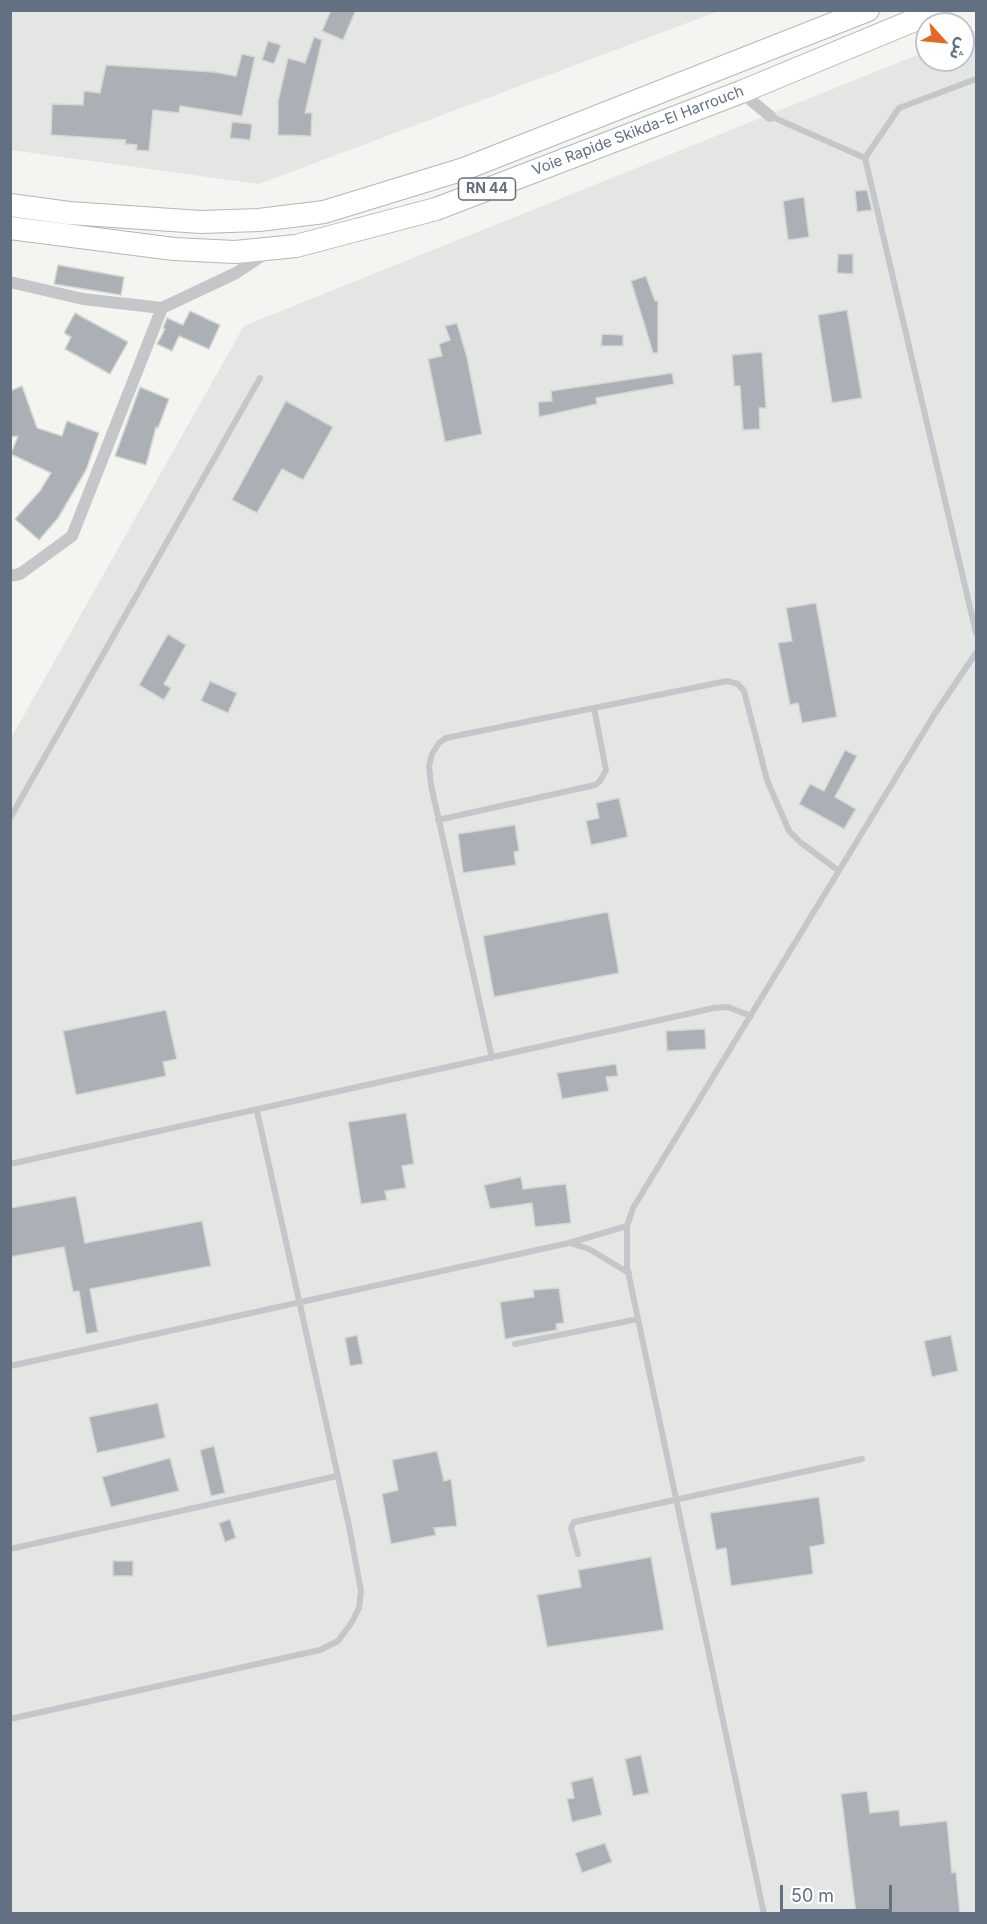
<!DOCTYPE html>
<meta charset="utf-8">
<style>
body{margin:0}
#map{position:relative;width:987px;height:1924px;overflow:hidden;background:#f4f4f0;font-family:Inter,"Noto Sans Arabic",sans-serif}
canvas{display:block}
.frame{position:absolute;inset:0;border:12px solid #637081;pointer-events:none}
.north{position:absolute;left:915px;top:12px;width:60px;height:60px;box-sizing:border-box;background:#fff;border:2px solid #c1c6cd;border-radius:50%;rotate:117deg;font-size:16px;font-weight:700;line-height:24px;text-align:center;color:#637081}
.north::after{content:'';display:block;margin:auto;width:21px;height:27px;background:#e26823;clip-path:polygon(50% 0,100% 100%,50% 72%,0 100%)}
.scale{position:absolute;left:780px;top:1885px;width:112px;height:27px;box-sizing:border-box;border:3px solid #637081;border-top:0;padding-left:8px;font-size:18px;line-height:21px;white-space:nowrap;color:#637081;-webkit-text-stroke:4px #fff;paint-order:stroke}
</style>
<div id="map">
<canvas width="987" height="1924"></canvas>
<div class="frame"></div>
<div class="north">ش</div>
<div class="scale">50 m</div>
</div>
<script>
const context = document.querySelector('canvas').getContext('2d');
context.lineJoin = 'round';
function fill(path, color) { context.fillStyle = color; context.fill(path, 'evenodd'); }
const toPath = rows => new Path2D(rows.map(r => 'M' + r).join(''));
function strokePath(path, color, width, dash) { context.strokeStyle = color; context.lineWidth = width; context.lineCap = dash ? 'butt' : 'round'; context.setLineDash(dash || []); context.stroke(path); }
function label(font, color, halo, rows, align = 'center') {
  context.font = font + ' Inter,sans-serif'; context.lineWidth = 6; context.setLineDash([]); context.textBaseline = 'middle'; context.strokeStyle = halo; context.fillStyle = color; for (const [text, x, y, turn = 0] of rows) {
    context.save(); context.translate(x, y); context.rotate((+turn || 0) * Math.PI / 180); context.textAlign = isNaN(turn) ? turn : align; if (halo) context.strokeText(text, 0, 0); context.fillText(text, 0, 0); context.restore();
  }
}
fill(toPath([
 [11,11,719,11,259,184,11,150],
 [976,30,976,1913,11,1914,11,738,244,326,927,51,927,60,963,60,963,36]
]), '#e4e6e4');
const building = toPath([
 [331,10,356,10,343,40,322,31,331,10],
 [314,37,322,40,305,113,312,113,311,136,278,135,278,101,288,58,305,63,314,37],
 [268,41,281,45,274,64,262,60,268,41],
 [242,54,255,57,242,116,180,106,179,113,153,110,149,151,136,150,137,145,125,144,126,140,51,135,52,104,83,105,84,91,100,93,106,65,214,72,236,76,242,54],
 [232,122,252,124,250,140,230,138,232,122],
 [867,190,872,210,857,212,855,191,867,190],
 [804,197,809,237,788,240,783,201,804,197],
 [838,254,853,254,853,274,837,273,838,254],
 [58,265,124,277,121,295,54,284,58,265],
 [646,276,655,301,658,301,658,353,653,353,631,281,646,276],
 [847,310,862,398,832,403,818,315,847,310],
 [190,311,220,325,209,349,179,336,172,351,157,344,165,329,163,328,167,318,183,325,190,311],
 [75,313,128,342,110,374,65,349,71,337,64,333,75,313],
 [457,323,467,357,482,434,445,442,428,359,442,356,439,344,450,340,445,326,457,323],
 [602,334,623,335,623,346,601,346,602,334],
 [762,352,766,408,759,408,760,429,743,430,740,386,734,386,732,355,762,352],
 [672,373,674,384,596,398,597,404,539,417,538,402,552,401,551,391,672,373],
 [22,386,37,428,62,436,67,421,99,433,86,470,58,518,39,540,15,519,40,491,51,473,11,454,18,436,10,437,10,391,22,386],
 [140,387,169,399,158,428,156,427,146,465,115,456,140,387],
 [286,401,333,427,303,480,282,469,257,513,232,500,286,401],
 [816,603,837,717,802,723,798,703,790,705,778,643,792,641,786,608,816,603],
 [168,634,186,645,164,684,171,688,164,700,139,685,168,634],
 [210,681,237,693,228,713,201,701,210,681],
 [845,750,857,756,835,797,856,809,844,829,799,804,810,784,824,791,845,750],
 [619,798,628,837,591,845,586,821,599,818,596,803,619,798],
 [515,825,519,851,514,852,516,865,463,873,458,834,515,825],
 [608,912,619,973,494,997,483,936,608,912],
 [166,1010,177,1059,163,1062,166,1076,76,1095,63,1031,166,1010],
 [705,1029,706,1049,667,1051,666,1031,705,1029],
 [616,1064,618,1076,606,1077,609,1091,562,1099,557,1073,616,1064],
 [406,1113,414,1164,402,1166,406,1188,385,1191,387,1200,361,1204,348,1122,406,1113],
 [521,1177,523,1189,566,1184,571,1223,535,1227,532,1203,490,1209,484,1185,521,1177],
 [76,1196,85,1243,202,1221,211,1266,90,1289,98,1332,86,1334,79,1291,73,1292,64,1247,10,1257,10,1208,76,1196],
 [559,1288,564,1323,556,1324,557,1330,505,1339,500,1302,534,1297,533,1290,559,1288],
 [357,1335,363,1364,350,1366,345,1338,357,1335],
 [951,1335,958,1371,932,1377,924,1341,951,1335],
 [158,1403,165,1438,97,1453,89,1417,158,1403],
 [214,1446,225,1493,211,1496,200,1450,214,1446],
 [437,1451,444,1481,451,1479,457,1526,434,1528,436,1535,391,1544,382,1494,398,1490,392,1460,437,1451],
 [170,1458,179,1491,111,1507,102,1477,170,1458],
 [819,1497,825,1544,810,1547,813,1574,731,1586,726,1548,716,1550,710,1513,819,1497],
 [230,1519,236,1538,225,1542,219,1523,230,1519],
 [651,1557,664,1630,547,1647,537,1595,581,1587,578,1570,651,1557],
 [113,1561,133,1561,133,1576,113,1576,113,1561],
 [641,1755,649,1793,633,1796,625,1759,641,1755],
 [593,1777,602,1815,572,1822,567,1799,574,1798,571,1782,593,1777],
 [867,1791,870,1813,899,1810,900,1826,947,1821,952,1873,956,1872,960,1914,856,1914,841,1794,867,1791],
 [605,1843,612,1862,582,1873,575,1853,605,1843]
]);
fill(building, '#aab0b6');
strokePath(building, '#d5d6d3', 1.5);
const highway = toPath([
 [10,205,69,213,201,222,259,220,324,212,464,169,868,10],
 [10,228,174,249,235,252,296,246,436,209,741,92,939,10]
]);
strokePath(highway, '#b4b6ba', 24);
strokePath(toPath([
 [770,116,865,158,976,633],
 [865,158,899,108,976,79],
 [10,818,260,378],
 [438,820,595,785,600,781,606,770,594,708],
 [492,1058,431,785,429,766,432,754,439,743,446,738,727,681,738,684,744,691,767,780,789,831,800,842,839,871],
 [10,1164,714,1008,728,1007,751,1016],
 [570,1243,589,1249,629,1273],
 [515,1344,638,1319],
 [10,1366,569,1243,627,1226],
 [10,1549,337,1476],
 [578,1554,571,1528,574,1522,862,1459],
 [10,1719,320,1650,338,1641,352,1622,359,1608,361,1591,349,1526,257,1111],
 [764,1914,627,1267,627,1226,633,1208,934,715,976,653]
]), '#c4c6ca', 6);
strokePath(toPath([
 [741,92,770,116],
 [10,282,83,299,162,308,236,273,266,253],
 [10,576,20,574,72,536,162,308]
]), '#c4c6ca', 12);
strokePath(highway, '#fff', 22);
for (const [x, y, w] of [
 [487,189,57]
]) { const box = new Path2D(); box.roundRect(x - w / 2, y - 11, w, 22, 4.5); context.fillStyle = '#fff'; context.fill(box); strokePath(box, '#637081', 1.5); }
label('bold 14px', '#637081', null, [
 ["RN 44",487,189]
]);
label('15px', '#637081', '#fff', [
 ["Voie Rapide Skikda-El Harrouch",638,131,-21]
]);
</script>
